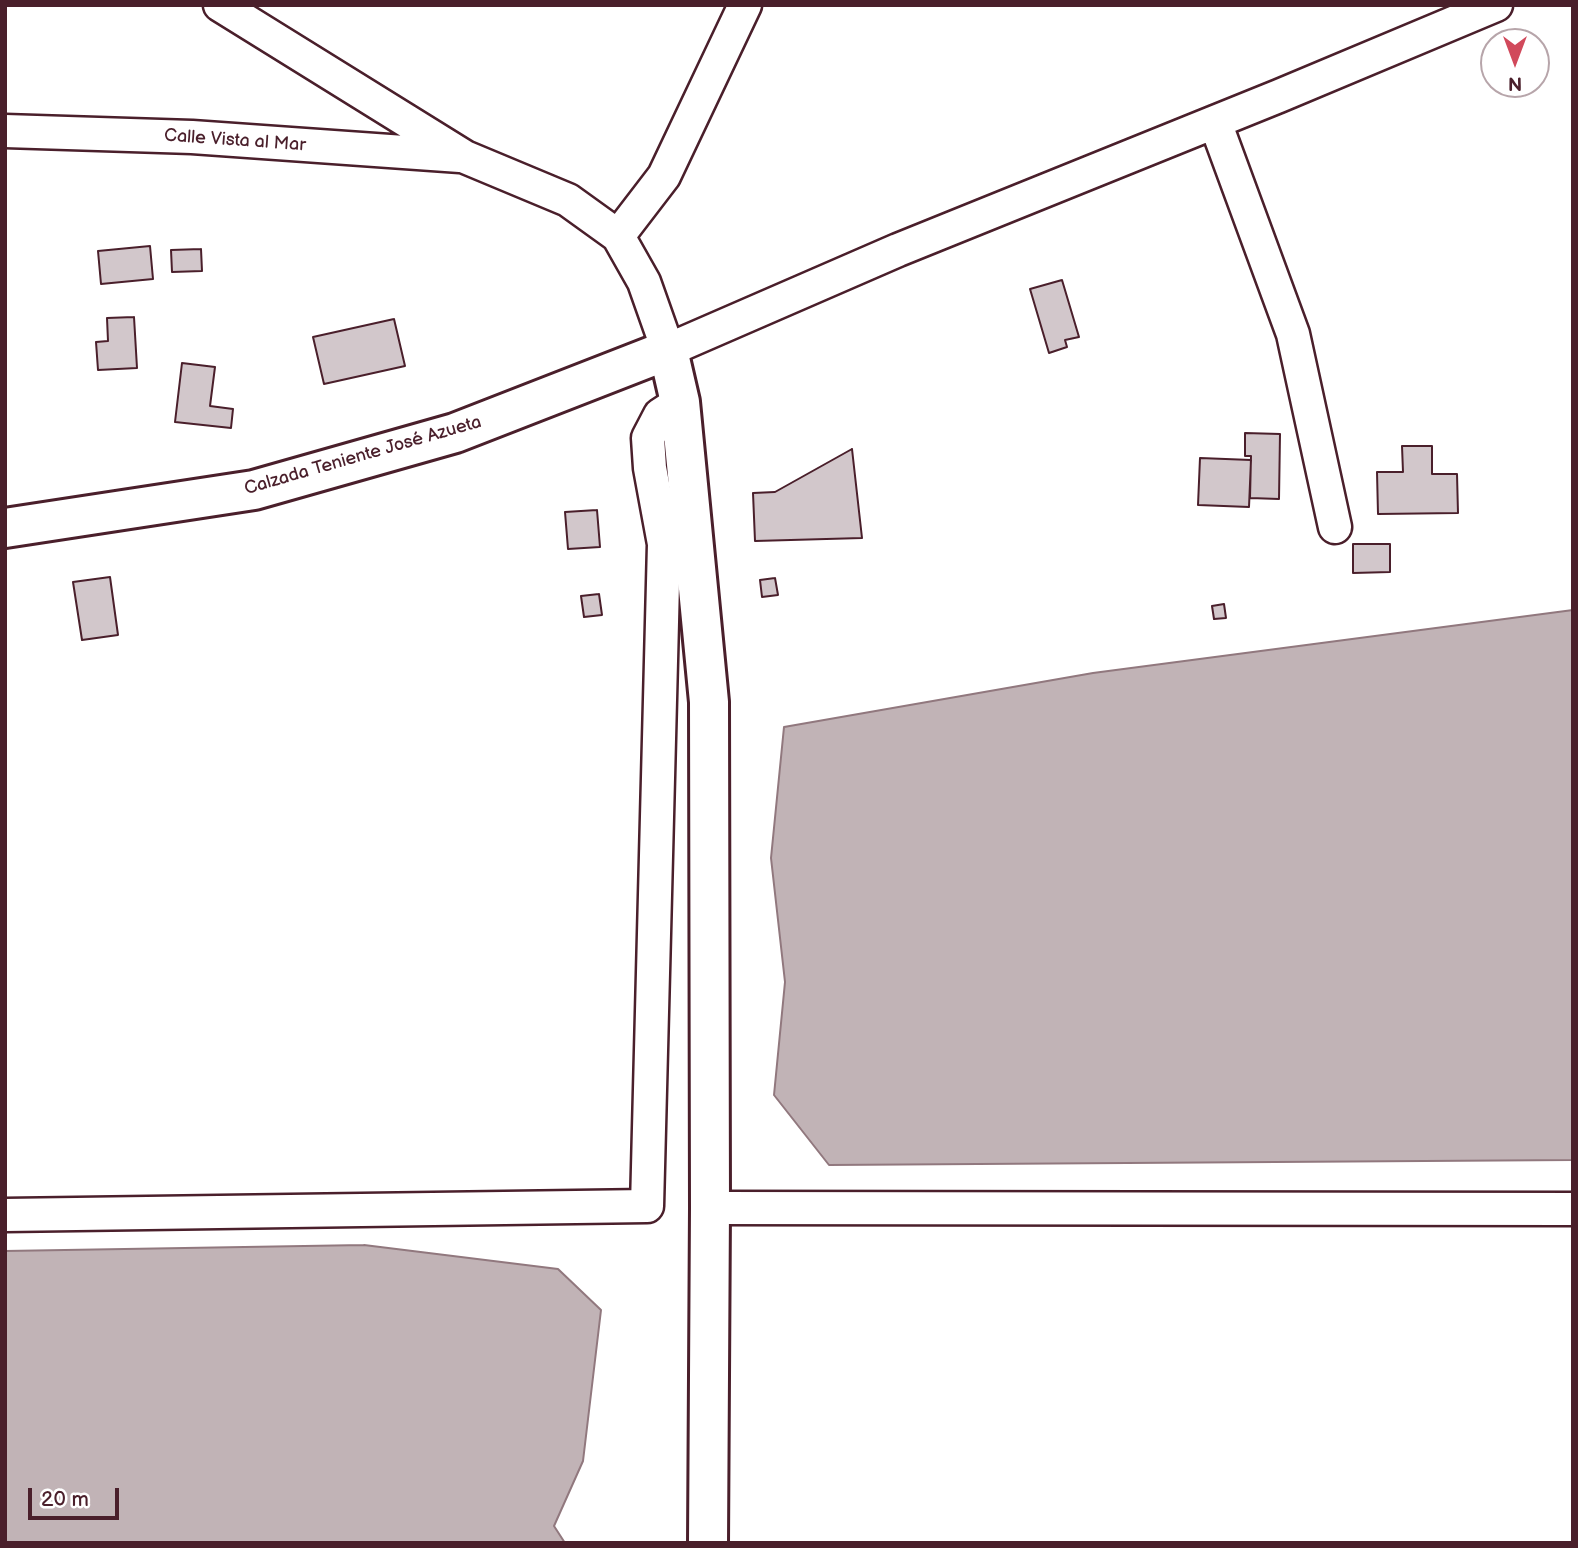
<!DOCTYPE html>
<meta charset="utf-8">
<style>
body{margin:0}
#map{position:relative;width:1578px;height:1548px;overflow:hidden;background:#fff;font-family:"Balsamiq Sans",sans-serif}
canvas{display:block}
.frame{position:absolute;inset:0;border:7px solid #4a1f2b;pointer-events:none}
.north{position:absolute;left:1480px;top:28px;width:70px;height:70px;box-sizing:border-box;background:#fff;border:2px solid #b7a5aa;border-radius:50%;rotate:180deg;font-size:19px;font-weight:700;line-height:28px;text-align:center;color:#4a1f2b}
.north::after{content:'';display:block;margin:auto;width:24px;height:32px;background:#d1495b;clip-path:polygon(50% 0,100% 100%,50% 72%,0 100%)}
.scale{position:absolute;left:28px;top:1488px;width:91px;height:32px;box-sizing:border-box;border:4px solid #4a1f2b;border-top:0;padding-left:9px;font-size:21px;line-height:24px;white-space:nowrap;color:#4a1f2b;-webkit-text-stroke:5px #fff;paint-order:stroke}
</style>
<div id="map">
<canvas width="1578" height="1548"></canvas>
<div class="frame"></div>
<div class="north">N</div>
<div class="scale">20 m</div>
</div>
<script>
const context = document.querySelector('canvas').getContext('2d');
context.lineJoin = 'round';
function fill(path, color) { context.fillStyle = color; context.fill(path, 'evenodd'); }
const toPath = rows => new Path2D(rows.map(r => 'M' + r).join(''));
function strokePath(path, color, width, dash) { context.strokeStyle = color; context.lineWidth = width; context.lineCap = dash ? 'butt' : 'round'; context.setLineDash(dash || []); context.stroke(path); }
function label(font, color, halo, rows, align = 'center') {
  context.font = font + ' "Balsamiq Sans",sans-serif'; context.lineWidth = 7; context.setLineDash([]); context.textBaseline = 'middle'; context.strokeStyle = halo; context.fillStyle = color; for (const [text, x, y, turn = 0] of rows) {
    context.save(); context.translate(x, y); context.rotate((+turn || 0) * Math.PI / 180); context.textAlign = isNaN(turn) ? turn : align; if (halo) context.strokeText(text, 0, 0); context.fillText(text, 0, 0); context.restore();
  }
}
const water = toPath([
 [1573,610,1573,1160,829,1165,774,1095,785,982,771,858,784,727,1093,673,1573,610],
 [364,1245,558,1269,601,1310,583,1461,554,1526,565,1543,5,1543,5,1251,364,1245]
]);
fill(water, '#c1b3b6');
strokePath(water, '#91787e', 2);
const building = toPath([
 [150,246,153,279,101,284,98,251,150,246],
 [201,249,202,271,172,272,171,250,201,249],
 [1062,280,1079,337,1065,340,1067,347,1049,353,1030,289,1062,280],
 [134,317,137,368,98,370,96,342,108,341,107,318,134,317],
 [394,319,405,366,324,384,313,337,394,319],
 [182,363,215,367,210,406,233,409,231,428,175,422,182,363],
 [1245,433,1280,434,1279,499,1250,498,1251,456,1245,456,1245,433],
 [1402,446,1432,446,1432,474,1457,474,1458,513,1378,514,1377,472,1403,472,1402,446],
 [852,449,862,538,755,541,753,493,775,492,852,449],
 [1200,458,1251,460,1249,507,1198,505,1200,458],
 [597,510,600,547,568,549,565,512,597,510],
 [1353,544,1390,544,1390,572,1353,573,1353,544],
 [110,577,118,635,82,640,73,582,110,577],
 [775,578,778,595,762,597,760,580,775,578],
 [599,594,602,615,584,617,581,596,599,594],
 [1224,604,1226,618,1214,619,1212,606,1224,604]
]);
fill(building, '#d2c7cb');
strokePath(building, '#4a1f2b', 2);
const minor = toPath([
 [220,5,465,157,568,200,618,236,644,282,668,350,898,250,1279,96,1496,5],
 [1215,122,1293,334,1335,527],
 [5,131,192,137,460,156],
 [618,236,664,176,745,5],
 [710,1208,1573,1209],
 [5,1215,647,1206,664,544,650,468,648,438,660,415,680,402]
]);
const major = toPath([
 [5,528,254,490,455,433,668,350,680,402,709,702,710,1208,708,1543]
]);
strokePath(minor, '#4a1f2b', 37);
strokePath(major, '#4a1f2b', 44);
strokePath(minor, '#fff', 32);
strokePath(major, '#fff', 38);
label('18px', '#4a1f2b', '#fff', [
 ["Calle Vista al Mar",235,141,4],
 ["Calzada Teniente José Azueta",363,456,-16]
]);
</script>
